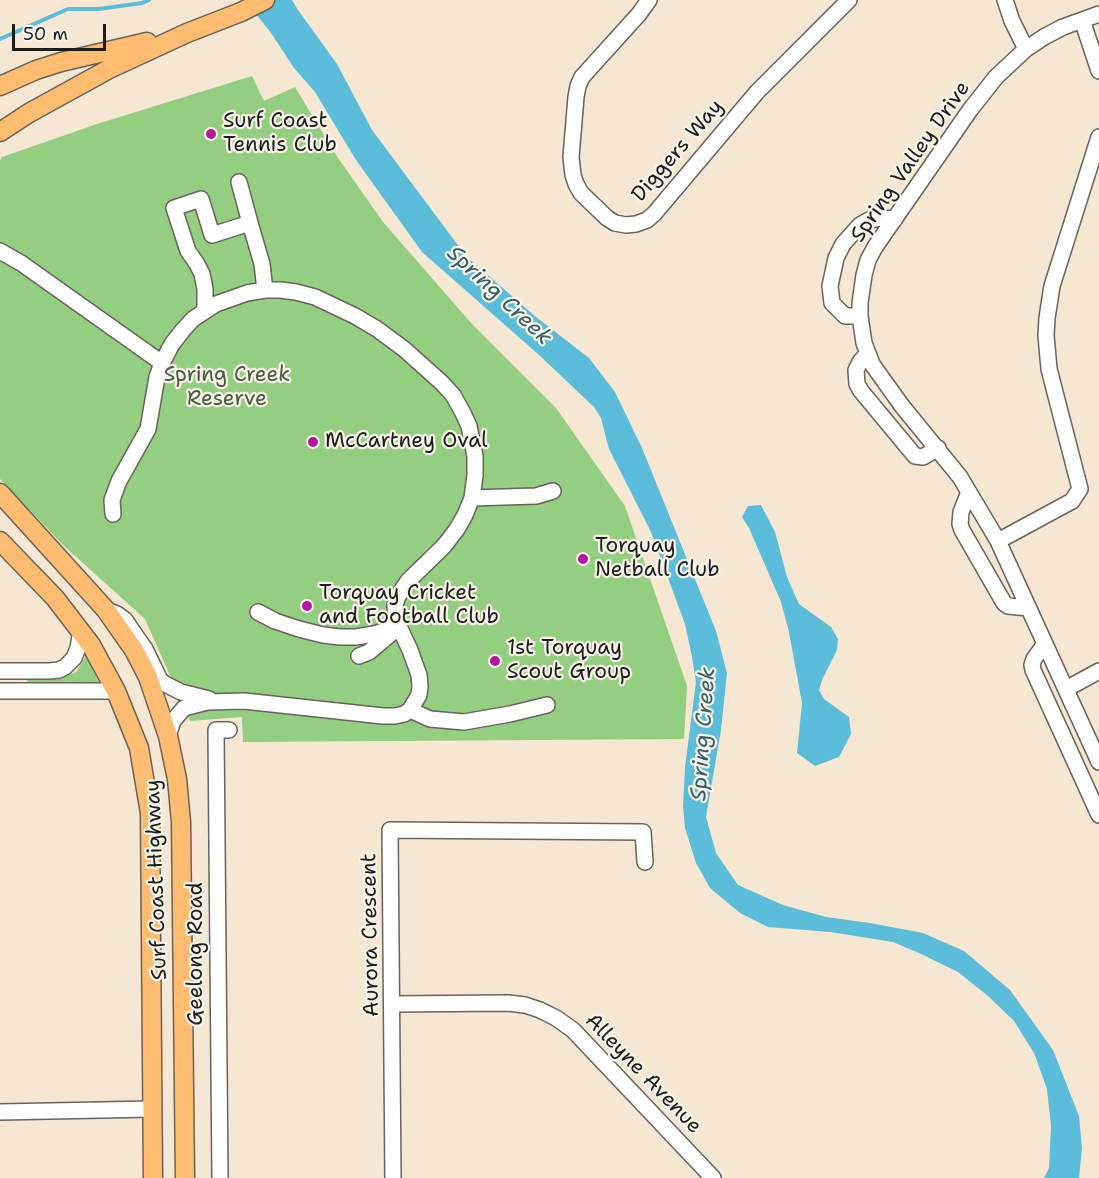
<!DOCTYPE html>
<style>
body{margin:0}
#map{position:relative;width:1099px;height:1178px;overflow:hidden;background:#f6e7d3;font-family:"Shantell Sans",sans-serif}
canvas{display:block}
.scale{position:absolute;left:12px;top:24px;width:94px;height:27px;box-sizing:border-box;border:3px solid #1c1c1c;border-top:0;padding-left:8px;font-size:18px;line-height:21px;white-space:nowrap;color:#1c1c1c;-webkit-text-stroke:4px #f7f3e8;paint-order:stroke}
</style>
<div id="map">
<canvas width="1099" height="1178"></canvas>
<div class="scale">50 m</div>
</div>
<script>
const context = document.querySelector('canvas').getContext('2d');
context.lineJoin = 'round';
function fill(path, color) { context.fillStyle = color; context.fill(path, 'evenodd'); }
const toPath = rows => new Path2D(rows.map(r => 'M' + r).join(''));
function strokePath(path, color, width, dash) { context.strokeStyle = color; context.lineWidth = width; context.lineCap = dash ? 'butt' : 'round'; context.setLineDash(dash || []); context.stroke(path); }
function label(font, color, halo, rows, align = 'center') {
  context.font = font + ' "Shantell Sans",sans-serif'; context.lineWidth = 4.5; context.setLineDash([]); context.textBaseline = 'middle'; context.strokeStyle = halo; context.fillStyle = color; for (const [text, x, y, turn = 0] of rows) {
    context.save(); context.translate(x, y); context.rotate((+turn || 0) * Math.PI / 180); context.textAlign = isNaN(turn) ? turn : align; if (halo) context.strokeText(text, 0, 0); context.fillText(text, 0, 0); context.restore();
  }
}
fill(toPath([
 [252,76,264,101,295,87,336,155,383,222,472,324,556,408,625,506,687,686,684,739,243,742,242,717,190,721,145,619,64,546,0,479,0,161,2,157,97,124],
 [86,656,99,683,27,685,28,677,64,677,76,672]
]), '#93ce81');
fill(toPath([
 [245,0,292,0,298,10,337,64,372,130,466,256,536,317,589,358,615,392,642,448,716,631,727,673,721,730,706,817,716,853,738,885,783,905,826,917,870,923,923,933,964,951,1010,990,1053,1050,1079,1116,1082,1148,1079,1178,1044,1178,1049,1168,1051,1126,1047,1089,1034,1053,1014,1021,988,996,958,972,919,953,893,942,830,932,768,927,740,913,710,888,696,863,685,828,683,806,685,767,696,682,692,657,685,624,651,532,609,449,601,418,594,407,538,354,422,252,356,160,315,92,294,68,271,33],
 [761,505,775,532,787,577,799,604,831,627,838,639,837,650,822,680,819,690,824,699,849,717,851,734,839,757,815,766,797,753,802,703,789,632,781,602,749,528,742,517,748,506]
]), '#5bbdd9');
strokePath(toPath([
 [0,39,68,9,99,9,142,3,149,0]
]), '#5bbdd9', 4);
const minor = toPath([
 [649,0,639,14,582,77,578,86,576,97,571,157,573,175,576,184,581,193,607,218,615,223,626,225,636,224,647,220,654,214,757,92,849,0],
 [1005,0,1012,21,1026,49],
 [1099,14,1063,27,1044,37,1026,49,996,77,970,110,875,247,868,260,864,275,860,303,860,316,864,343,872,364,902,406,960,477,998,541,1099,762],
 [1082,20,1099,71],
 [239,182,250,223],
 [0,251,21,263,162,363,157,377,148,429,119,481,112,500,113,514],
 [205,310,205,289,202,274,197,264,188,251,174,208,201,199,212,235,250,223,262,264,265,290],
 [860,316,845,316,832,303,830,286,836,258,843,244,860,225,869,220,881,218,895,219],
 [867,354,860,362,856,370,857,384,861,391,915,456,923,457,938,448],
 [162,363,172,344,183,330,193,319,216,304,247,293,265,290,280,290,296,292,315,297,355,316,377,329,404,349,442,383,453,395,463,413,469,426,475,456,475,475,472,498,465,515,457,529,444,546,408,581,398,596,395,605,396,620,410,650,419,675,420,686,419,695,410,710,404,714,395,716,383,716,244,701,207,702,184,708,173,721,168,736],
 [969,492,961,512,960,524,962,530,1004,603,1008,606,1028,608],
 [472,498,536,496,553,491],
 [998,541,1072,501,1080,489,1049,369,1046,335,1047,318,1052,286,1099,137],
 [106,610,117,614,125,620,145,649,160,680,165,684,181,692,209,699],
 [258,612,275,621,299,629,323,635,340,637,356,637,374,634,398,627],
 [1044,645,1034,659,1032,665,1033,670,1099,815],
 [359,656,369,652,394,631],
 [0,671,49,671,59,670,65,667,74,658,78,648,81,630],
 [1066,689,1099,671],
 [0,691,116,691],
 [410,710,430,719,464,722,510,714,547,705],
 [392,1004,508,1003,525,1005,540,1010,556,1018,573,1030,713,1178],
 [0,1112,152,1109],
 [220,1178,216,730,229,730],
 [393,1178,390,830,643,832,645,862]
]);
const major = toPath([
 [0,86,36,70,61,62,147,42],
 [0,132,29,113,109,69,187,33,241,12,265,0],
 [0,493,106,610,134,650,148,677,168,736,177,779,181,822,185,1178],
 [0,541,55,598,91,645,116,691,139,748,150,813,153,1178]
]);
strokePath(minor, '#68635c', 18);
strokePath(major, '#68635c', 21);
strokePath(minor, '#fff', 15);
strokePath(major, '#febc70', 18);
for (const [x, y, r, color] of [
 [211,134,6,"#b5179e"],
 [313,442,6,"#b5179e"],
 [583,559,6,"#b5179e"],
 [307,606,6,"#b5179e"],
 [495,661,6,"#b5179e"]
]) { const dot = new Path2D(); dot.arc(x, y, r, 0, 2 * Math.PI); context.fillStyle = color; context.fill(dot); strokePath(dot, '#f7f3e8', 2); }
label('21px', '#1c1c1c', '#f7f3e8', [
 ["Surf Coast",223,122],
 ["Tennis Club",223,146],
 ["McCartney Oval",325,442],
 ["Torquay",595,547],
 ["Netball Club",595,571],
 ["Torquay Cricket",319,594],
 ["and Football Club",319,618],
 ["1st Torquay",507,649],
 ["Scout Group",507,673]
], 'left');
label('21px', '#1c1c1c', '#f7f3e8', [
 ["Diggers Way",678,151,-49],
 ["Spring Valley Drive",911,162,-55],
 ["Surf Coast Highway",157,880,-92],
 ["Aurora Crescent",371,935,-91],
 ["Geelong Road",197,954,-90],
 ["Alleyne Avenue",643,1074,46]
]);
label('21px', '#465a3f', '#f7f3e8', [
 ["Spring Creek",227,376],
 ["Reserve",227,400]
]);
label('italic 22px', '#355c68', '#f7f3e8', [
 ["Spring Creek",499,296,43],
 ["Spring Creek",704,734,-86]
]);
</script>
